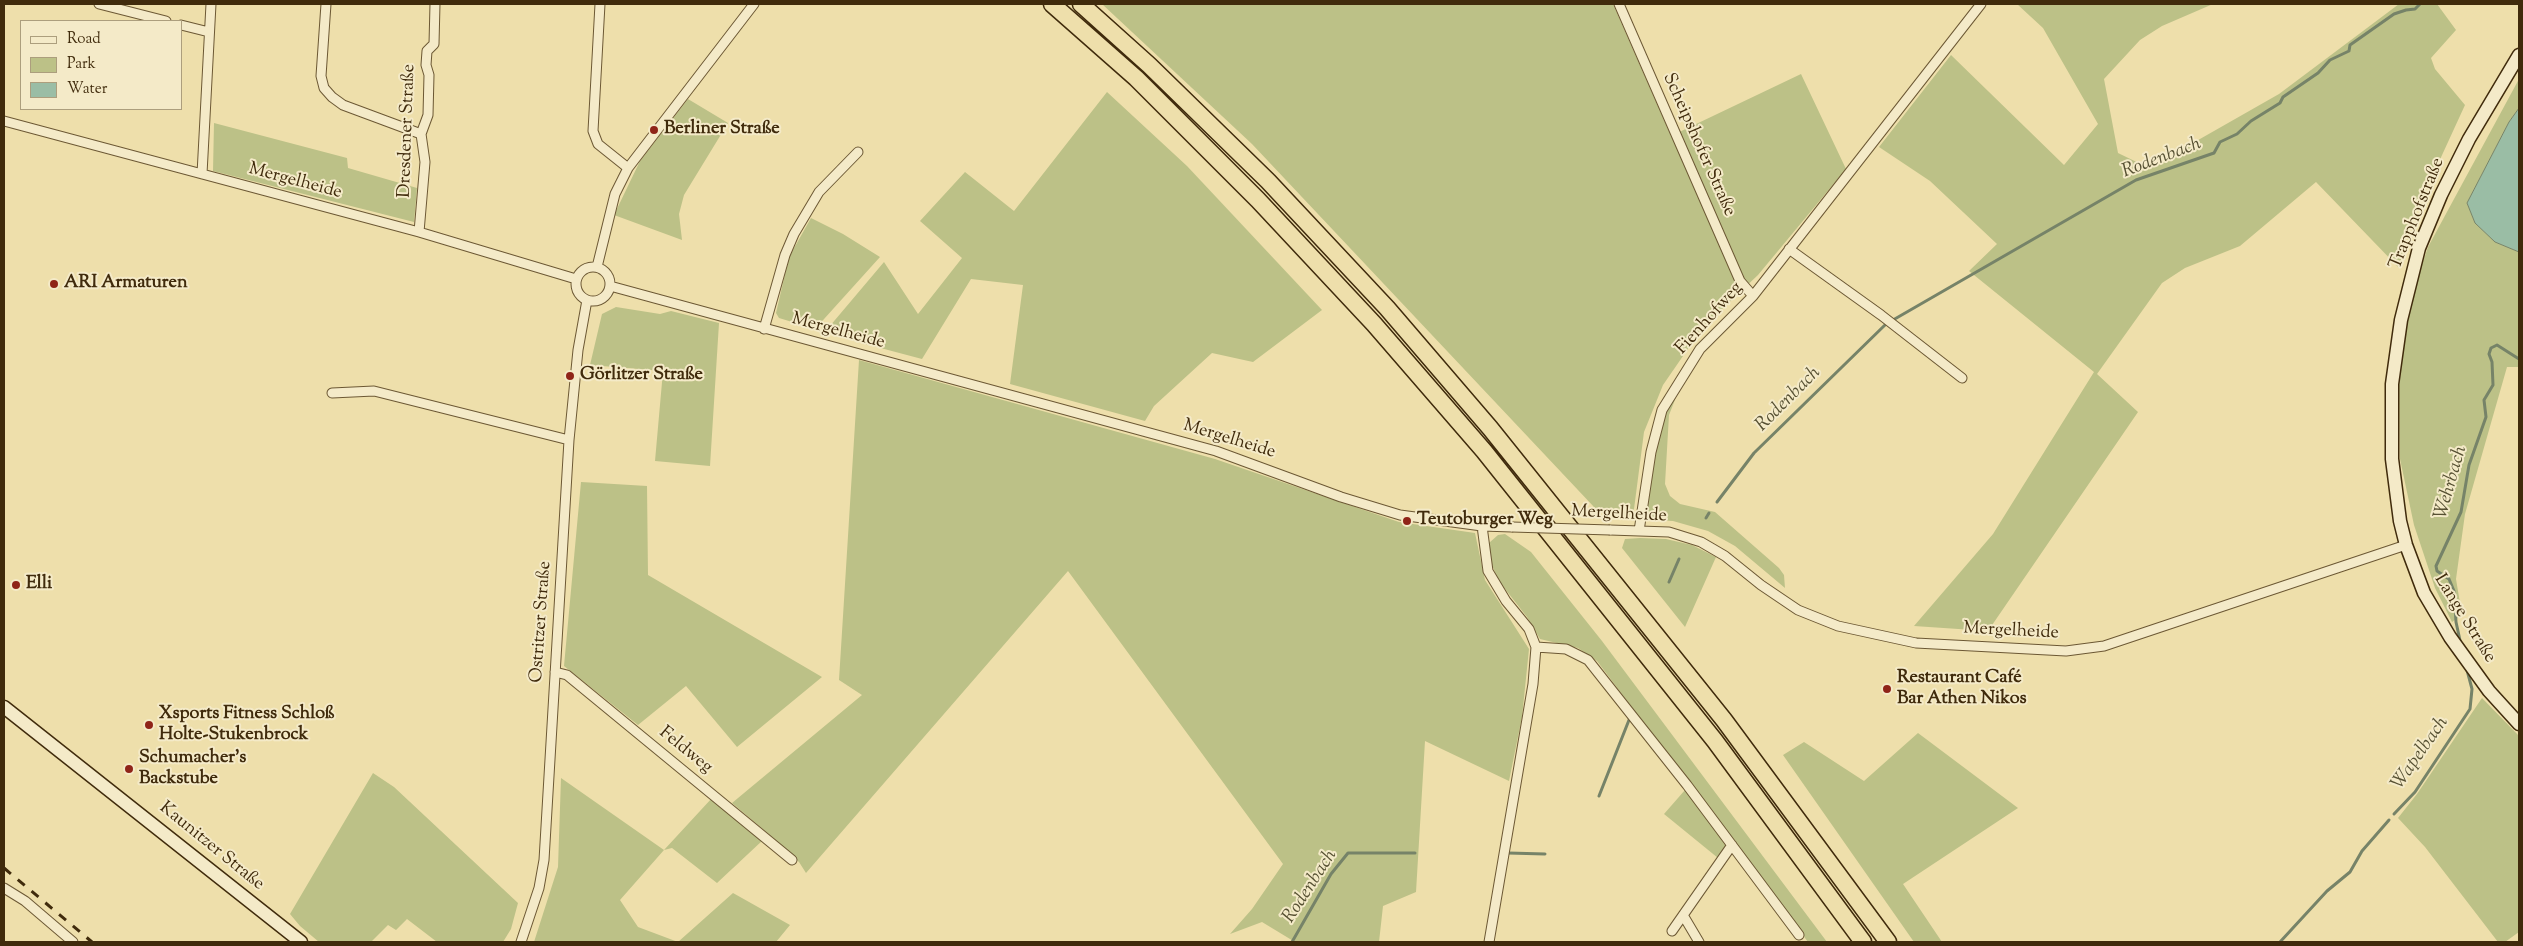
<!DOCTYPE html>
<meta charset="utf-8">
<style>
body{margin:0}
#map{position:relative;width:2523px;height:946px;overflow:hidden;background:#eedfab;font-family:"Sorts Mill Goudy",serif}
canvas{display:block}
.frame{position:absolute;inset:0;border:5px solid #402b0c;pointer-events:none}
.legend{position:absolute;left:20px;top:20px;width:162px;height:90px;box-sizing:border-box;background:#f4eac8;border:1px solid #ac9e7d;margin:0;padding:6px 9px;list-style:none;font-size:15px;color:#402b0c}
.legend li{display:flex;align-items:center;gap:10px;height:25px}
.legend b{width:25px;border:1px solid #ac9e7d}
</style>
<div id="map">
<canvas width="2523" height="946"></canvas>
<div class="frame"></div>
<ul class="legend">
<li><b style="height:6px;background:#f4eac8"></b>Road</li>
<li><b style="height:14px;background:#bcc187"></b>Park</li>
<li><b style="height:14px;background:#9abda5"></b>Water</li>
</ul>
</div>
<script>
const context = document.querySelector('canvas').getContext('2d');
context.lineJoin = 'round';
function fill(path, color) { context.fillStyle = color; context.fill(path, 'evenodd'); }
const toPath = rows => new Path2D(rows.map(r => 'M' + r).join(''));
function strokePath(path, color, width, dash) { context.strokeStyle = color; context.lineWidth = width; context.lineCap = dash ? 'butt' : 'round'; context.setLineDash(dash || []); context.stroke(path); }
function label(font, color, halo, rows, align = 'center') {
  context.font = font + ' "Sorts Mill Goudy",serif'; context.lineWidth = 4; context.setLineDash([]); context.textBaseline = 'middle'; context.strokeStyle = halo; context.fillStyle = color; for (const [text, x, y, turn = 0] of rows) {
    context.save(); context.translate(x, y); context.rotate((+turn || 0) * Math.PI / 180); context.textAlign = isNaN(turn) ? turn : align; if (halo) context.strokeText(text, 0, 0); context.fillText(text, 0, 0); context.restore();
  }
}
fill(toPath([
 [1102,4,1613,4,1671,136,1801,74,1846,169,1758,275,1703,327,1663,385,1644,432,1634,509,1628,517,1609,516,1594,507,1252,144],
 [2017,4,2213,4,2162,26,2140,40,2104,79,2118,153,2149,168,2279,94,2399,4,2437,4,2456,30,2431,58,2435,69,2465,105,2409,227,2399,268,2316,182,2240,246,2185,268,2162,283,2097,374,2138,412,1988,631,1914,626,1993,534,2094,372,1969,271,1997,244,1930,181,1879,147,1951,55,2064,165,2098,124,2043,28],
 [2519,79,2519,108,2509,122,2467,203,2475,223,2495,242,2519,252,2519,367,2507,367,2465,514,2456,579,2462,615,2452,622,2435,588,2414,525,2400,459,2399,385,2407,320,2415,285,2428,247],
 [1107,92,1187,166,1322,310,1253,362,1212,353,1154,406,1145,421,1010,384,1023,285,971,279,922,359,824,333,884,262,918,314,962,258,920,221,965,172,1014,211],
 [688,99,728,123,684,195,679,214,682,240,614,215,640,161],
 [214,123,347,158,348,168,417,188,414,222,213,171],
 [811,218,843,234,880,257,815,329,779,318,776,313,789,257],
 [616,307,660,314,671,311,719,323,710,466,655,461,663,371,590,365,602,314],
 [859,360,1215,459,1399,522,1475,533,1485,580,1529,649,1522,717,1509,781,1425,741,1416,892,1383,906,1379,942,1295,942,1262,922,1230,934,1252,909,1283,864,1068,571,806,873,799,862,772,837,732,803,862,695,839,680],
 [1682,382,1669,415,1665,484,1670,496,1680,504,1715,512,1779,568,1784,575,1785,588,1735,546,1708,531,1673,521,1653,520,1646,512,1654,453,1665,412],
 [581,482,647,486,648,575,822,677,737,747,686,686,638,725,564,666],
 [1505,534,1531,552,1602,641,1827,942,1808,942,1597,661,1578,648,1540,639,1527,617,1498,580,1491,562,1489,543,1498,535],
 [1640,538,1666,539,1692,545,1716,557,1685,627,1622,548,1625,539],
 [2482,698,2519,736,2519,932,2505,942,2498,942,2425,847,2398,818,2417,794],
 [1918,733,2018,808,1903,884,1942,942,1914,942,1783,755,1804,742,1864,781],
 [373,773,394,787,518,903,511,929,503,942,437,942,407,919,396,930,388,925,371,942,319,942,300,926,290,914],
 [561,778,664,850,712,798,763,840,717,883,672,848,664,850,620,900,638,927,678,942,733,893,790,925,776,942,534,942,558,867],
 [1685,790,1723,837,1726,847,1718,858,1664,814]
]), '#bcc187');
const water = toPath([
 [2519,108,2519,252,2495,242,2475,223,2467,203,2509,122,2519,108]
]);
fill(water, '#9abda5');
strokePath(water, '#768368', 1);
strokePath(toPath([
 [1893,320,2136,180,2214,153,2220,142,2237,134,2251,121,2280,103,2283,97,2318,73,2330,60,2349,51,2350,45,2394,14,2406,10,2415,9,2420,4],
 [1717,502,1754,453,1886,324],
 [1706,518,1709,513],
 [1669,582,1679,559],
 [2461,645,2456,622,2454,591,2449,579,2437,571,2436,566,2461,512,2469,465,2486,417,2484,400,2493,385,2492,362,2489,354,2491,348,2497,345,2519,359],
 [1599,796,1629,720],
 [2394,814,2415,792,2470,709,2472,689,2467,670],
 [1508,853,1545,854],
 [1292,942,1331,874,1348,853,1415,853],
 [2280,942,2327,891,2350,872,2362,851,2389,820]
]), '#768368', 3);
const street = toPath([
 [99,4,166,21],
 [326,4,321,76,324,88,332,97,343,105,421,134],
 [600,4,593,131,598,144,628,168],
 [1619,4,1740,281,1753,296],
 [181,25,209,32],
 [4,121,419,232,576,279],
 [202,174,211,4],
 [419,232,425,162,421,134,428,115,429,75,426,65,427,51,434,44,435,4],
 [1789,249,1881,315,1962,378],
 '576 284a17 17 0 1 1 34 0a17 17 0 1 1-34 0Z',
 [597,267,615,194,628,168,754,4],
 [610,286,1216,451,1341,497,1400,515,1482,526,1512,527],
 [764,329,785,255,794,234,819,192,858,152],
 [332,393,374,391,569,440],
 [1482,526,1488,571,1506,601,1529,629,1536,647,1533,684,1489,942],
 [1610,530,1669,532,1701,542,1725,556,1761,585,1798,610,1838,626,1916,643,2066,651,2104,646,2406,545],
 [1639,531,1651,452,1662,410,1700,349,1753,296,1981,4],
 [1536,647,1566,649,1588,660,1687,785,1799,935],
 [555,672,567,675,792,860],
 [4,888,25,901,73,942],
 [1683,915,1699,942],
 [1672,931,1732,845],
 [521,942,539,888,544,860,569,440,578,350,587,300]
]);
const secondary = toPath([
 [2519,55,2469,139,2441,195,2419,248,2401,320,2392,384,2392,459,2400,521,2406,545,2424,593,2450,637,2489,691,2519,724],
 [4,707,301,942]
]);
const highway = toPath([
 [1052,4,1136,78,1258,200,1374,324,1484,451,1715,741,1863,942],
 [1081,4,1149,65,1268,181,1387,308,1490,428,1724,720,1888,942]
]);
strokePath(street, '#6c5834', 11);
strokePath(secondary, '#402b0c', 15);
strokePath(highway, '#402b0c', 19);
strokePath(street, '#f4eac8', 9);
strokePath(secondary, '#f4eac8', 12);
strokePath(highway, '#eedfab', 16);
strokePath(toPath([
 [4,868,92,942]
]), '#402b0c', 3, [9, 9]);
const streetBridge = toPath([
 [1512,527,1610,530]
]);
strokePath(streetBridge, '#6c5834', 11, []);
strokePath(streetBridge, '#f4eac8', 9);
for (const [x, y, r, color] of [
 [654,130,5,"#8f2418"],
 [54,284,5,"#8f2418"],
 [570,376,5,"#8f2418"],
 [1407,521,5,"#8f2418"],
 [16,585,5,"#8f2418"],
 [1887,689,5,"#8f2418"],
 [149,725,5,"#8f2418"],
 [129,769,5,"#8f2418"]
]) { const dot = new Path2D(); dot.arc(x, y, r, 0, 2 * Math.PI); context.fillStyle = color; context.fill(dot); strokePath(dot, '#f4eac8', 2); }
label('bold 18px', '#402b0c', '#f4eac8', [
 ["Berliner Straße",664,130],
 ["ARI Armaturen",64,284],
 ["Görlitzer Straße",580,376],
 ["Teutoburger Weg",1417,521],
 ["Elli",26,585],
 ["Restaurant Café",1897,679],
 ["Bar Athen Nikos",1897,700],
 ["Xsports Fitness Schloß",159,715],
 ["Holte-Stukenbrock",159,736],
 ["Schumacher's",139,759],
 ["Backstube",139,780]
], 'left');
label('18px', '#402b0c', '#f4eac8', [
 ["Dresdener Straße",408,131,-88],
 ["Scheipshofer Straße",1698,145,66],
 ["Mergelheide",295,182,15],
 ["Trapphofstraße",2418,214,-68],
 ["Fienhofweg",1710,319,-48],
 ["Mergelheide",838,332,15],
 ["Mergelheide",1229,440,17],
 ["Mergelheide",1619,515,3],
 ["Lange Straße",2464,619,58],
 ["Ostritzer Straße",542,622,-86],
 ["Mergelheide",2011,632,3],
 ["Feldweg",685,751,39],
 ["Kaunitzer Straße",211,847,39]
]);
label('italic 19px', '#565032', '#f4eac8', [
 ["Rodenbach",2162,159,-21],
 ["Rodenbach",1789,400,-45],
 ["Wehrbach",2452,483,-74],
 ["Wapelbach",2421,754,-55],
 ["Rodenbach",1311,887,-57]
]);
</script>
